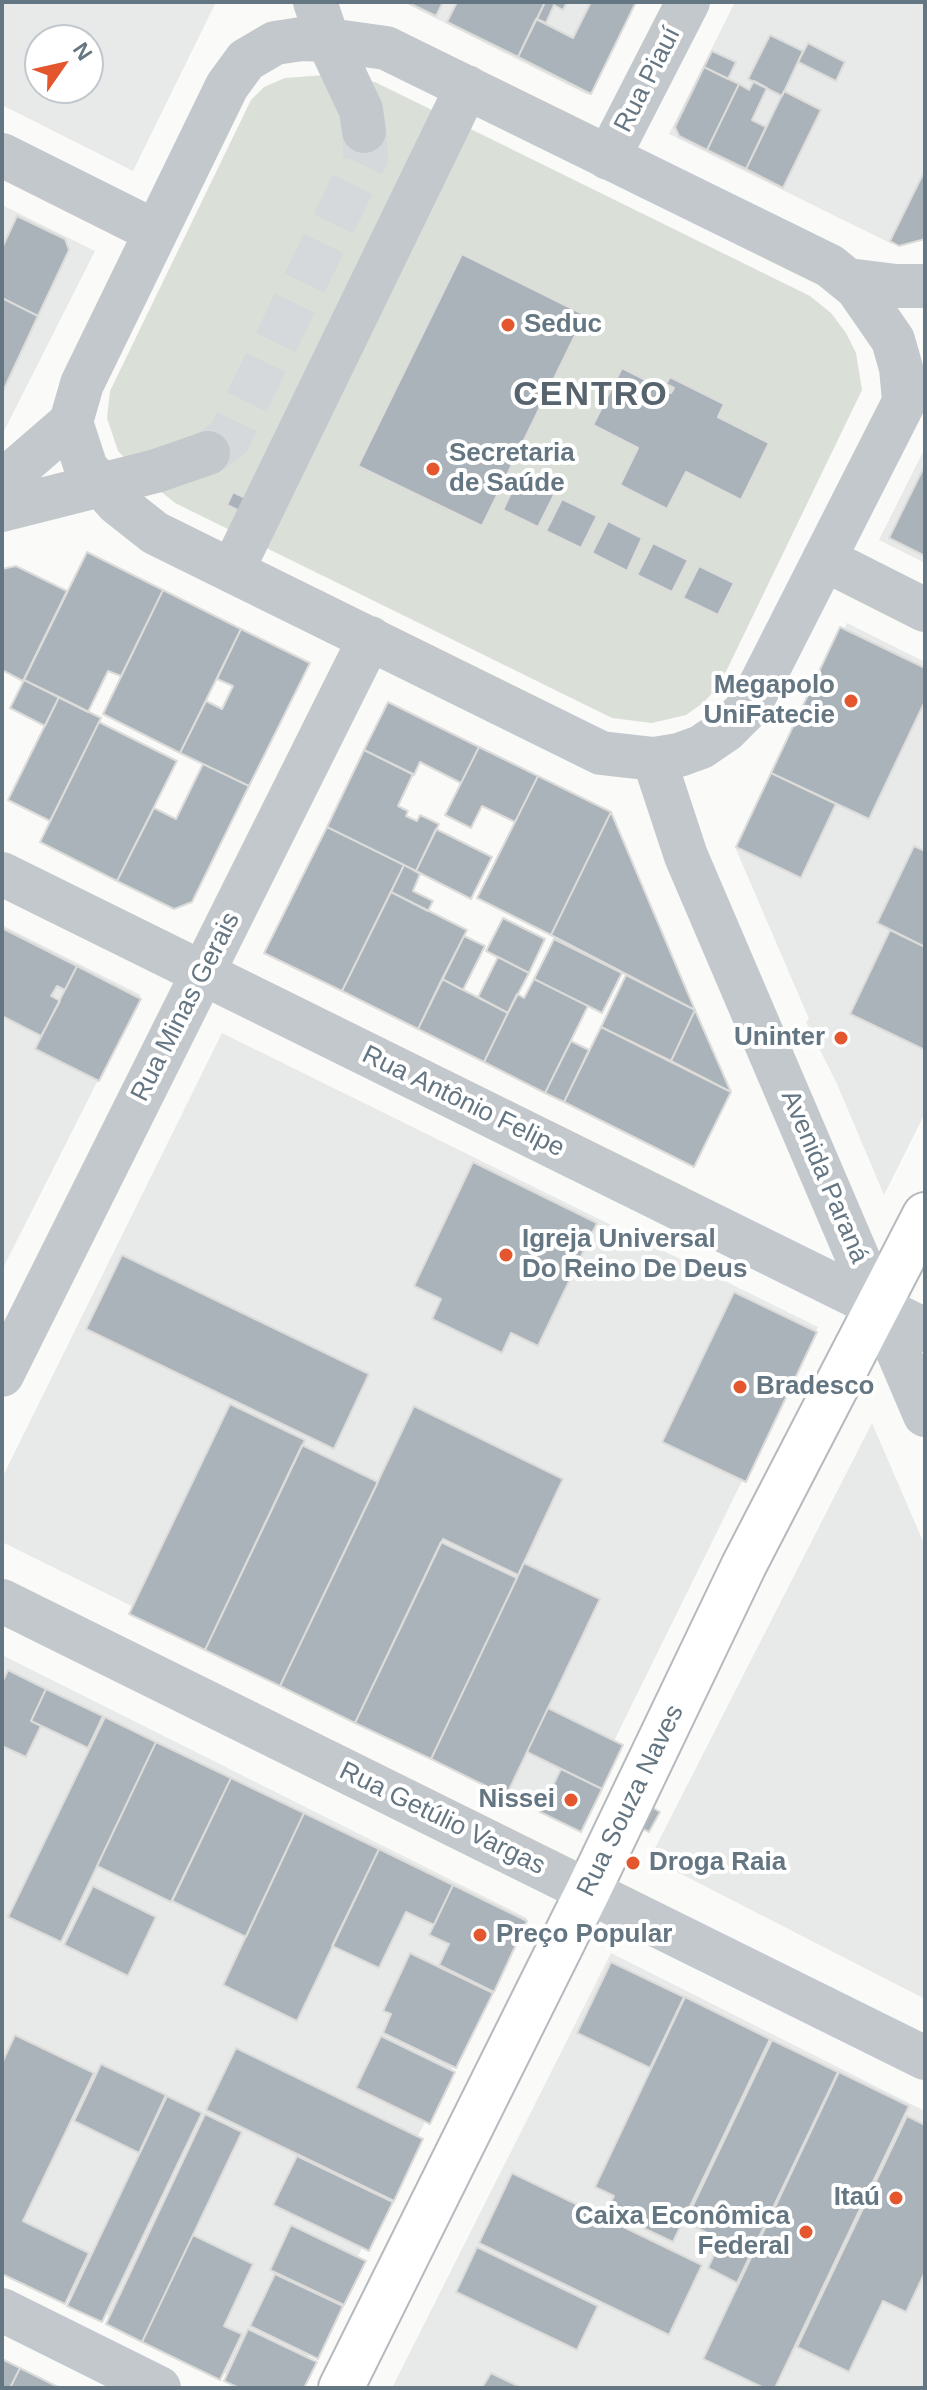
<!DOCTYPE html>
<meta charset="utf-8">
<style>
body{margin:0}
#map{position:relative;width:927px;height:2390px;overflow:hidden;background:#fafaf8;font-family:Helvetica,sans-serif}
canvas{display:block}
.frame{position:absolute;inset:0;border:4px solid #657683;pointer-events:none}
.north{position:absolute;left:24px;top:24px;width:80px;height:80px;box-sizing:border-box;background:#fff;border:2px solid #c1c8cd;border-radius:50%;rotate:56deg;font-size:22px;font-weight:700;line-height:32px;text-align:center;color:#657683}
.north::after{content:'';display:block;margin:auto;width:28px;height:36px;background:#e4572e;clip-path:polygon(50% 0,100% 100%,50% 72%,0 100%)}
</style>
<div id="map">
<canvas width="927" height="2390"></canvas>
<div class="frame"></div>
<div class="north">N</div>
</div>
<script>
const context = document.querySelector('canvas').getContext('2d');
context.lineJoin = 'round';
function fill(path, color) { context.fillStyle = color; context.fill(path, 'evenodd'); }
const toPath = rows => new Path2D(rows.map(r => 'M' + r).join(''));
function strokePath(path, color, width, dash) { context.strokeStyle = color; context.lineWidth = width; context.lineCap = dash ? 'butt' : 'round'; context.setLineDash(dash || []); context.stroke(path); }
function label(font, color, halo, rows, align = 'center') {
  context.font = font + ' Helvetica,sans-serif'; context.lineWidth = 8; context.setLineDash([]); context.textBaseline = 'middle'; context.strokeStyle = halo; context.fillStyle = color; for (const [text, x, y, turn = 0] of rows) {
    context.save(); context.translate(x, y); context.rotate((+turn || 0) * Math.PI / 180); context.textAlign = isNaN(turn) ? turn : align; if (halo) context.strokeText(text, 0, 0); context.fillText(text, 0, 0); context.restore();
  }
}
fill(toPath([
 [2,2,216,2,133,171,2,105],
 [40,40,88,40,88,88,40,88],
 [403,2,635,2,588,95],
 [735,2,925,2,925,236,892,244,669,134],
 [2,205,95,251,2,435],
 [925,448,925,563,879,540],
 [847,623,925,662,925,1113,884,1195,837,1084,806,1022,809,1019,735,847],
 [2,925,141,995,2,1270],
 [222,1033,818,1327,573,1824,2,1542,2,1478],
 [872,1423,925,1546,925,1999,650,1858],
 [2,1655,527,1918,292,2388,254,2388,2,2262],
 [611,1953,925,2111,925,2388,392,2388]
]), '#e8e9e9');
fill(toPath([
 [325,75,375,82,810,296,831,313,846,333,856,353,862,390,719,686,703,703,686,715,652,723,612,718,175,503,142,476,118,451,107,418,110,391,251,100,264,87,285,78]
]), '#dadfd7');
const building = toPath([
 [407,2,443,2,436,16,407,2],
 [457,2,545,2,518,57,447,22,457,2],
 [545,2,567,2,563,10,554,5,546,23,537,19,545,2],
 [591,2,636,2,591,94,518,57,536,19,573,38,591,2],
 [770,35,803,51,782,96,748,79,770,35],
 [808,43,845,62,836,81,798,62,808,43],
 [712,51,736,62,728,79,704,67,712,51],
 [704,67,739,84,707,150,679,136,675,127,704,67],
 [754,81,767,88,752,120,766,127,746,169,707,150,739,84,749,90,754,81],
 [784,91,821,110,783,188,746,169,784,91],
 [925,170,925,239,899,246,890,241,925,170],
 [17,216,65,239,69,250,38,316,2,298,2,248,17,216],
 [462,254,585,315,482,526,358,466,462,254],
 [2,298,38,316,3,391,2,390,2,298],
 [622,368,671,393,674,388,666,384,670,377,724,404,718,417,769,443,741,500,686,472,667,509,620,485,638,448,593,425,622,368],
 [925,465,925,556,889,538,925,465],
 [518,478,554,495,538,527,503,510,518,478],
 [233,492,256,503,250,516,227,505,233,492],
 [562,499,597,516,581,548,546,531,562,499],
 [608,521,642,538,627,571,592,553,608,521],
 [653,543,688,560,672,592,637,575,653,543],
 [87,552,163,590,121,676,108,671,88,712,24,680,87,552],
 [16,566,67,591,23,681,2,670,2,569,16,566],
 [699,566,734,583,718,615,683,598,699,566],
 [163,590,241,629,180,753,103,714,163,590],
 [840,627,925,668,925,701,869,819,771,773,840,627],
 [241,629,310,663,249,786,180,753,206,701,222,709,233,686,217,679,241,629],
 [24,680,59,697,45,726,10,708,24,680],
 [59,697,101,718,50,821,8,800,59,697],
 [388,702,479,747,461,783,420,762,414,775,364,750,388,702],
 [99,722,177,761,117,881,40,842,99,722],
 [479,747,538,776,515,822,482,806,471,828,445,815,479,747],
 [364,750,413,774,398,806,408,811,406,816,417,821,420,815,439,824,416,871,327,827,364,750],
 [203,764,249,786,192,902,174,909,117,881,154,808,176,819,203,764],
 [771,773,836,804,801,878,736,847,771,773],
 [538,776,611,812,551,935,477,898,538,776],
 [611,812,695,1010,551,935,611,812],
 [327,827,404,865,342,991,264,953,327,827],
 [436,829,492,857,471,899,416,871,436,829],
 [914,846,925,851,925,947,877,923,914,846],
 [404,865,420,874,413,891,433,901,428,911,391,892,404,865],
 [391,892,467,930,418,1029,342,991,391,892],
 [503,918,545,939,529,973,486,951,503,918],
 [2,928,77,966,65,990,57,986,51,996,60,1001,41,1036,2,1016,2,928],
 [890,930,925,947,925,1050,850,1014,890,930],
 [464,936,485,946,463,990,442,979,464,936],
 [554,939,622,973,602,1013,534,979,554,939],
 [498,957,529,973,508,1013,478,997,498,957],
 [77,966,141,999,99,1081,35,1049,77,966],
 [626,975,695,1010,671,1061,601,1027,626,975],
 [442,979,508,1013,484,1062,418,1029,442,979],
 [534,979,588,1006,545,1093,484,1062,517,994,524,998,534,979],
 [695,1010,731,1092,671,1061,695,1010],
 [601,1027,731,1092,694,1167,564,1102,601,1027],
 [571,1041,589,1050,564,1102,545,1093,571,1041],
 [473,1162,597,1223,538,1346,511,1333,502,1353,432,1319,441,1299,414,1286,473,1162],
 [122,1255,369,1374,334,1449,86,1329,122,1255],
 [734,1292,817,1332,746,1482,662,1442,734,1292],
 [230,1404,305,1440,205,1650,129,1614,230,1404],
 [414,1406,563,1479,518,1575,443,1539,355,1723,280,1686,414,1406],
 [302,1445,378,1482,280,1686,205,1650,302,1445],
 [441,1542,517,1578,431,1759,355,1723,441,1542],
 [524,1563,600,1599,506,1796,431,1759,524,1563],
 [8,1670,46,1689,31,1721,41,1726,26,1757,2,1746,2,1683,8,1670],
 [46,1689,103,1716,88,1748,31,1721,46,1689],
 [548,1708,623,1745,602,1789,527,1752,548,1708],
 [105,1717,156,1742,61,1942,8,1917,105,1717],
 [156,1742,231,1778,171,1902,97,1866,156,1742],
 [561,1769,602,1789,581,1832,540,1812,561,1769],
 [231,1778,304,1813,246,1937,172,1901,231,1778],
 [643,1802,660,1812,649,1832,632,1824,643,1802],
 [304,1813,379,1849,297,2021,223,1985,304,1813],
 [379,1849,453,1885,434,1925,406,1912,379,1968,332,1946,379,1849],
 [453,1885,527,1921,494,1992,439,1965,449,1944,429,1935,453,1885],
 [93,1886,156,1917,128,1976,64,1945,93,1886],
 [410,1953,493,1993,456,2068,383,2033,391,2014,383,2011,410,1953],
 [611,1962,684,1997,650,2068,577,2033,611,1962],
 [685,1997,770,2039,673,2242,607,2211,614,2196,595,2187,685,1997],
 [15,2035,94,2073,23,2221,89,2253,65,2304,2,2274,2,2063,15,2035],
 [381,2036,455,2072,430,2124,356,2088,381,2036],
 [772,2040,838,2072,737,2283,708,2268,721,2240,685,2222,772,2040],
 [236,2048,423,2139,394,2201,206,2110,236,2048],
 [101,2064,166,2095,139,2153,74,2121,101,2064],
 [839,2072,909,2106,775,2388,764,2388,703,2359,839,2072],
 [167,2096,202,2113,102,2322,67,2306,167,2096],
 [205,2114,242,2132,142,2342,106,2324,205,2114],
 [907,2116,925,2125,925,2272,906,2312,883,2301,849,2372,797,2347,907,2116],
 [297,2156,393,2202,369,2251,273,2205,297,2156],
 [512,2173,702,2265,669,2335,479,2243,512,2173],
 [291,2225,366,2261,344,2305,270,2270,291,2225],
 [193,2235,253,2264,224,2326,242,2334,220,2380,142,2342,193,2235],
 [477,2247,598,2306,577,2350,456,2292,477,2247],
 [275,2274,343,2306,318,2359,250,2326,275,2274],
 [248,2329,317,2362,304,2388,239,2388,224,2381,248,2329],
 [2,2359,20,2368,10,2388,2,2388,2,2359],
 [20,2368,60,2388,10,2388,20,2368],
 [491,2373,522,2388,482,2388,491,2373]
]);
fill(building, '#aab3b9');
strokePath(building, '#dcdcda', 2);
strokePath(toPath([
 [208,453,229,438,366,157,364,131]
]), '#d5d9db', 44, [44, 22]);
const major = toPath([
 [341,2388,588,1891,744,1565,925,1215]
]);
strokePath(major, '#b5babe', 48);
strokePath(toPath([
 [315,2,328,40,361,110,364,131],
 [302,39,328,40,386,48,830,266,857,288,893,340,901,368,904,400,902,406,749,707,726,730,701,747,679,755,654,759,601,753,155,533,117,503,86,468,71,422,82,384,227,86,246,60,275,43,302,39],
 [2,155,156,232],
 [608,158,688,2],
 [848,280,896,286,925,286],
 [2,482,71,422],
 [2,510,156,471,208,453],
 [824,559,925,610],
 [232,571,467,87],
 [654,759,686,856,925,1415],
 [2,874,925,1330],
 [2,1375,370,638],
 [2,1601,925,2058],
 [2,2310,159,2388]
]), '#c3c8cc', 44);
strokePath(major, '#fff', 44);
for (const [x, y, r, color] of [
 [508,325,8,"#e4572e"],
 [433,469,8,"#e4572e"],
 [851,701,8,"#e4572e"],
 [841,1038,8,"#e4572e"],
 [506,1255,8,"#e4572e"],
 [740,1387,8,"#e4572e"],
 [571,1800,8,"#e4572e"],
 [633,1863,8,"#e4572e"],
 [480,1935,8,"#e4572e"],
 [896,2198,8,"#e4572e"],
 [806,2232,8,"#e4572e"]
]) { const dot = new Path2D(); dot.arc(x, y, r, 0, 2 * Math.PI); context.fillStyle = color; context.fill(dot); strokePath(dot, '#fff', 3); }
label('26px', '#657683', '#fff', [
 ["Rua Piauí",648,80,-63],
 ["Rua Minas Gerais",186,1007,-63],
 ["Rua Antônio Felipe",463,1102,26],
 ["Avenida Paraná",824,1177,67],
 ["Rua Souza Naves",631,1801,-64],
 ["Rua Getúlio Vargas",442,1819,26]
]);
label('bold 26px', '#657683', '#fff', [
 ["Seduc",524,325],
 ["Secretaria",449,454],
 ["de Saúde",449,484],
 ["Megapolo",835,686,"right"],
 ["UniFatecie",835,716,"right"],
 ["Uninter",825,1038,"right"],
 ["Igreja Universal",522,1240],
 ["Do Reino De Deus",522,1270],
 ["Bradesco",756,1387],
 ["Nissei",555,1800,"right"],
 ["Droga Raia",649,1863],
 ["Preço Popular",496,1935],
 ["Itaú",880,2198,"right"],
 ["Caixa Econômica",790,2217,"right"],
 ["Federal",790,2247,"right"]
], 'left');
context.letterSpacing = '2px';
label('bold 34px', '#57646e', '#fff', [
 ["CENTRO",591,396]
]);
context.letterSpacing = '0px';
</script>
